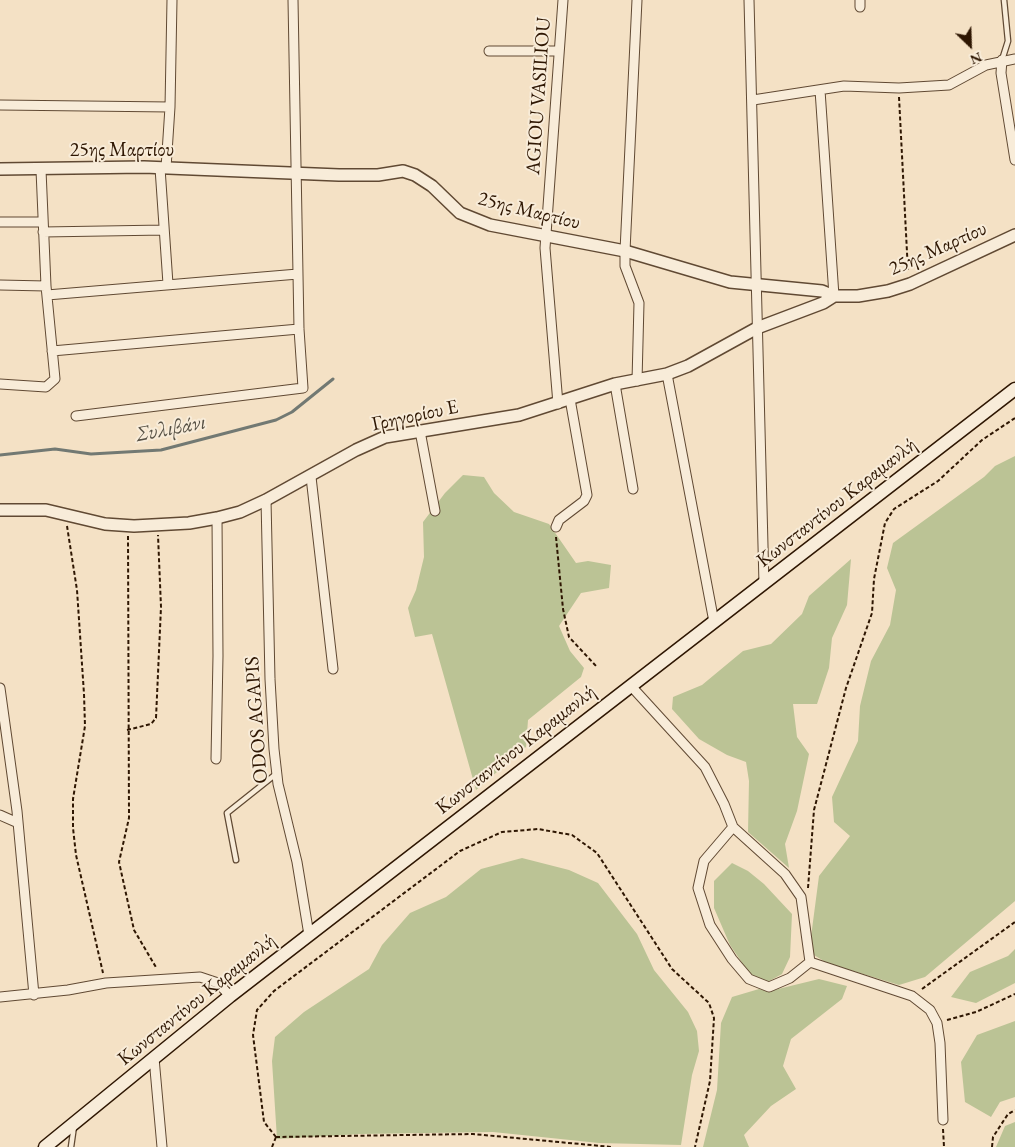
<!DOCTYPE html>
<meta charset="utf-8">
<style>
body{margin:0}
#map{position:relative;width:1015px;height:1147px;overflow:hidden;background:#f4e1c5;font-family:"EB Garamond",serif}
canvas{display:block}
.north{position:absolute;left:945px;top:20px;width:50px;height:50px;-webkit-text-stroke:4px #f8ecd9;paint-order:stroke;rotate:156deg;font-size:14px;font-weight:700;line-height:20px;text-align:center;color:#2e1602}
.north::after{content:'';display:block;margin:auto;width:18px;height:22px;background:#2e1602;clip-path:polygon(50% 0,100% 100%,50% 72%,0 100%)}
</style>
<div id="map">
<canvas width="1015" height="1147"></canvas>
<div class="north">N</div>
</div>
<script>
const context = document.querySelector('canvas').getContext('2d');
context.lineJoin = 'round';
function fill(path, color) { context.fillStyle = color; context.fill(path, 'evenodd'); }
const toPath = rows => new Path2D(rows.map(r => 'M' + r).join(''));
function strokePath(path, color, width, dash) { context.strokeStyle = color; context.lineWidth = width; context.lineCap = dash ? 'butt' : 'round'; context.setLineDash(dash || []); context.stroke(path); }
function label(font, color, halo, rows, align = 'center') {
  context.font = font + ' "EB Garamond",serif'; context.lineWidth = 4; context.setLineDash([]); context.textBaseline = 'middle'; context.strokeStyle = halo; context.fillStyle = color; for (const [text, x, y, turn = 0] of rows) {
    context.save(); context.translate(x, y); context.rotate((+turn || 0) * Math.PI / 180); context.textAlign = isNaN(turn) ? turn : align; if (halo) context.strokeText(text, 0, 0); context.fillText(text, 0, 0); context.restore();
  }
}
fill(toPath([
 [1015,456,1015,901,925,977,899,985,827,963,809,952,819,876,850,836,834,822,832,797,858,741,860,706,871,661,890,625,896,590,887,568,893,543,984,477,995,466],
 [463,475,484,477,494,493,514,512,549,524,576,563,588,561,611,565,609,588,581,593,559,626,570,651,584,668,581,677,528,720,526,747,476,790,432,634,415,637,408,608,416,590,424,557,423,522,445,493],
 [851,559,847,605,832,638,829,668,817,704,793,704,797,737,809,754,797,811,785,844,789,868,748,832,749,781,746,762,727,755,699,739,672,709,673,697,702,685,743,651,771,644,802,614,809,596],
 [522,858,569,870,598,883,637,934,654,970,688,1012,697,1031,699,1051,692,1075,681,1145,599,1143,493,1132,360,1134,277,1139,272,1061,275,1037,304,1012,369,969,382,945,410,913,446,897,481,869],
 [732,863,748,871,764,884,792,914,790,957,782,974,762,985,749,973,730,945,714,908,714,881],
 [1015,949,1015,983,976,1003,951,997,970,972,1008,956],
 [819,979,847,986,842,999,791,1039,783,1066,796,1089,771,1106,744,1135,749,1147,703,1147,717,1090,721,1023,732,997,759,989,770,991],
 [1015,1021,1015,1097,1000,1102,991,1117,965,1102,961,1062,977,1035],
 [1015,1122,1015,1147,996,1147,1005,1126]
]), '#bbc395');
strokePath(toPath([
 [0,455,55,449,91,454,161,450,276,420,292,412,333,379]
]), '#727973', 3);
const service = toPath([
 [1002,60,1008,41,1004,0],
 [236,860,227,813,276,774],
 [71,1147,74,1126]
]);
const minor = toPath([
 [749,0,764,584],
 [860,0,860,7],
 [489,51,559,51],
 [1002,60,1001,73,1015,160],
 [820,90,834,296],
 [753,100,844,86,899,88,949,85,986,65,1015,59],
 [0,105,170,107],
 [160,168,168,284],
 [166,168,170,107,172,0],
 [0,222,42,222],
 [43,232,164,230],
 [0,285,46,286],
 [47,295,298,274],
 [52,351,299,329],
 [667,374,714,622],
 [637,381,639,303,625,266,625,251,637,0],
 [0,384,46,387,55,379,46,286,41,170],
 [615,384,633,489],
 [558,404,545,248,563,0],
 [76,416,303,388,299,329,293,0],
 [420,431,435,511],
 [311,477,333,669],
 [266,500,270,679,274,749,278,784,297,862,309,935],
 [556,527,559,520,584,501,587,495,570,399],
 [631,686,705,767,724,804,733,827,785,874,801,897,810,962,790,978,769,987,749,979,732,959,710,925,698,888,704,861,733,827],
 [0,688,17,811,34,995],
 [216,759,218,656,217,518],
 [0,815,18,823],
 [810,962,912,996,930,1010,937,1023,940,1043,943,1120],
 [0,997,68,990,106,983,200,977,218,983,230,996],
 [154,1058,162,1147]
]);
const tertiary = toPath([
 [0,169,144,167,339,175,378,175,403,171,415,175,432,186,460,213,490,225,625,251,730,282,822,291,834,296,858,296,888,291,910,284,1015,235],
 [0,510,46,510,105,524,134,526,189,523,217,518,240,512,266,500,356,450,385,437,519,415,615,384,667,374,688,366,757,328,823,303,834,296]
]);
const secondary = toPath([
 [45,1147,230,996,1015,389]
]);
strokePath(service, '#604933', 7);
strokePath(minor, '#604933', 11);
strokePath(tertiary, '#604933', 14);
strokePath(secondary, '#2e1602', 15);
strokePath(toPath([
 [899,97,908,272],
 [67,526,77,590,84,694,85,726,73,799,73,828,76,855,103,973],
 [128,536,129,818,119,862,134,930,157,969],
 [556,537,563,609,569,637,596,666],
 [127,730,151,724,156,718,161,607,158,535],
 [808,888,814,810,846,688,872,613,874,579,885,523,894,509,938,481,982,440,1015,418],
 [922,989,1015,922],
 [947,1020,976,1012,1015,994],
 [943,1129,944,1147],
 [276,1137,264,1122,253,1035,257,1010,274,991,460,851,502,832,538,829,572,835,597,853,672,969,709,1003,714,1018,710,1081,695,1147],
 [276,1137,473,1134,612,1147],
 [272,1147,276,1137],
 [992,1147,993,1137,1008,1114,1015,1110]
]), '#2e1602', 2, [4, 2.5]);
strokePath(service, '#f8ecd9', 4.5);
strokePath(minor, '#f8ecd9', 9);
strokePath(tertiary, '#f8ecd9', 11);
strokePath(secondary, '#f8ecd9', 12);
label('20px', '#2e1602', '#f8ecd9', [
 ["AGIOU VASILIOU",539,96,-86],
 ["25ης Μαρτίου",122,151],
 ["25ης Μαρτίου",529,211,14],
 ["25ης Μαρτίου",938,249,-24],
 ["Γρηγορίου Ε",415,416,-12],
 ["Κωνσταντίνου Καραμανλή",837,503,-38],
 ["ODOS AGAPIS",257,720,-94],
 ["Κωνσταντίνου Καραμανλή",516,750,-38],
 ["Κωνσταντίνου Καραμανλή",197,1000,-39]
]);
label('italic 21px', '#565044', '#f8ecd9', [
 ["Συλιβάνι",171,429,-11]
]);
</script>
